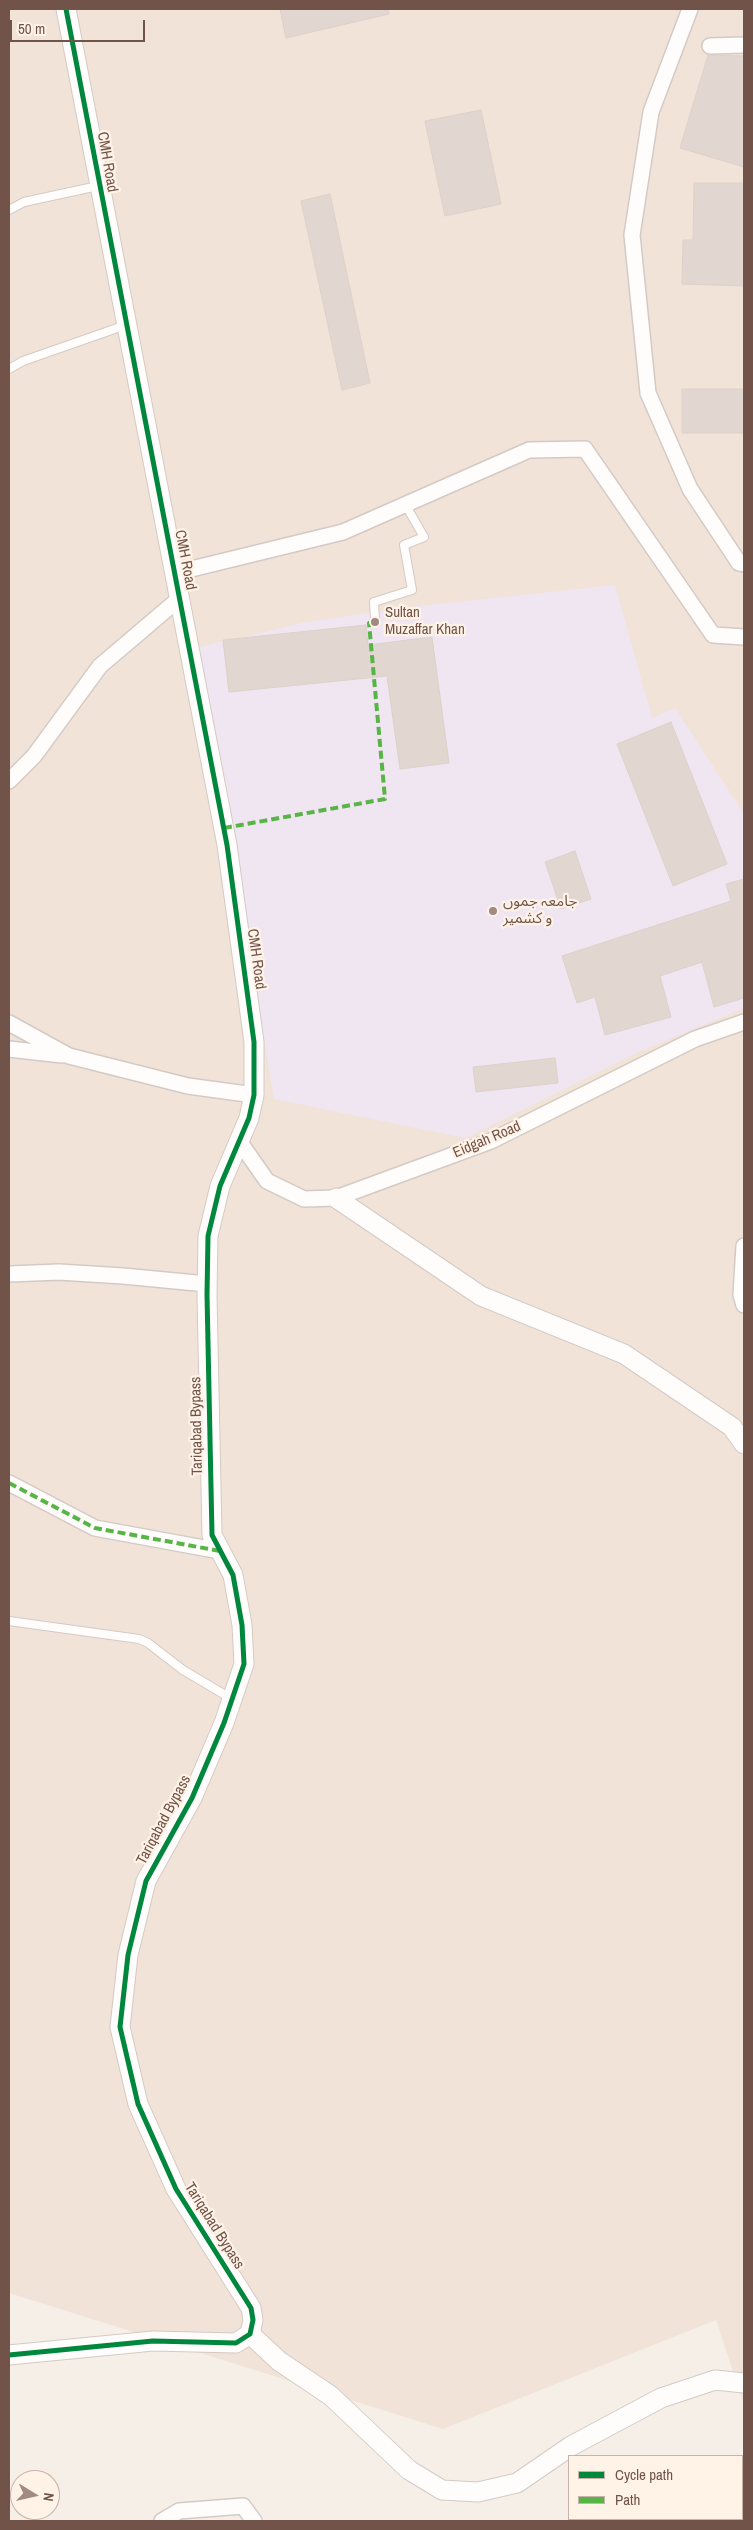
<!DOCTYPE html>
<meta charset="utf-8">
<style>
body{margin:0}
#map{position:relative;width:753px;height:2530px;overflow:hidden;background:#f6efe8;font-family:"Archivo Narrow",sans-serif}
canvas{display:block}
.frame{position:absolute;inset:0;border:10px solid #725349;pointer-events:none}
.legend{position:absolute;left:568px;top:2455px;width:175px;height:65px;box-sizing:border-box;background:#fff3e8;border:1px solid #c7b3a8;margin:0;padding:6px 9px;list-style:none;font-size:15px;color:#725349}
.legend li{display:flex;align-items:center;gap:10px;height:25px}
.legend b{width:25px;border:1px solid #c7b3a8}
.north{position:absolute;left:10px;top:2470px;width:50px;height:50px;box-sizing:border-box;background:#fff3e8;border:1px solid #c7b3a8;border-radius:50%;rotate:99deg;font-size:14px;font-weight:700;line-height:20px;text-align:center;color:#725349}
.north::after{content:'';display:block;margin:auto;width:18px;height:22px;background:#a08a81;clip-path:polygon(50% 0,100% 100%,50% 72%,0 100%)}
.scale{position:absolute;left:10px;top:20px;width:135px;height:22px;box-sizing:border-box;border:2px solid #725349;border-top:0;padding-left:6px;font-size:15px;line-height:18px;white-space:nowrap;color:#725349;-webkit-text-stroke:4px #fff3e8;paint-order:stroke}
</style>
<div id="map">
<canvas width="753" height="2530"></canvas>
<div class="frame"></div>
<ul class="legend">
<li><b style="height:6px;background:#00873e"></b>Cycle path</li>
<li><b style="height:6px;background:#59b447"></b>Path</li>
</ul>
<div class="north">N</div>
<div class="scale">50 m</div>
</div>
<script>
const context = document.querySelector('canvas').getContext('2d');
context.lineJoin = 'round';
function fill(path, color) { context.fillStyle = color; context.fill(path, 'evenodd'); }
const toPath = rows => new Path2D(rows.map(r => 'M' + r).join(''));
function strokePath(path, color, width, dash) { context.strokeStyle = color; context.lineWidth = width; context.lineCap = dash ? 'butt' : 'round'; context.setLineDash(dash || []); context.stroke(path); }
function label(font, color, halo, rows, align = 'center') {
  context.font = font + ' "Archivo Narrow","Noto Sans Arabic",sans-serif'; context.lineWidth = 4.5; context.setLineDash([]); context.textBaseline = 'middle'; context.strokeStyle = halo; context.fillStyle = color; for (const [text, x, y, turn = 0] of rows) {
    context.save(); context.translate(x, y); context.rotate((+turn || 0) * Math.PI / 180); context.textAlign = isNaN(turn) ? turn : align; if (halo) context.strokeText(text, 0, 0); context.fillText(text, 0, 0); context.restore();
  }
}
fill(toPath([
 [9,9,744,9,744,2405,716,2320,443,2429,9,2293]
]), '#f1e3d8');
fill(toPath([
 [615,585,652,718,675,708,744,814,744,1008,636,1053,466,1138,274,1099,199,647,307,622,402,608]
]), '#f0e6f1');
const building = toPath([
 [280,9,388,9,389,14,286,38,280,9],
 [708,55,744,56,744,167,680,148,708,55],
 [481,110,501,204,445,216,425,121,481,110],
 [694,183,744,183,744,286,682,284,683,240,693,240,694,183],
 [330,194,370,383,342,390,301,201,330,194],
 [682,389,744,389,744,433,682,433,682,389],
 [366,625,368,645,432,637,449,763,400,769,387,676,229,692,223,640,366,625],
 [671,722,727,864,673,886,617,744,671,722],
 [575,851,591,899,561,909,545,862,575,851],
 [744,879,744,998,714,1007,702,962,660,976,671,1017,605,1035,595,997,577,1003,562,956,731,901,726,884,744,879],
 [555,1058,558,1083,476,1092,473,1067,555,1058]
]);
fill(building, '#e2d6d0');
strokePath(building, '#ded1ca', 1);
const service = toPath([
 [9,210,24,202,98,186],
 [9,369,23,361,126,325],
 [375,620,374,602,412,590,404,545,424,537,405,504],
 [9,1621,139,1639,148,1643,183,1670,232,1699]
]);
const minor = toPath([
 [690,9,651,112,632,235,648,393,690,489,739,563,744,564],
 [710,46,744,45],
 [175,573,343,532,529,450,585,449,713,635,744,637],
 [9,781,34,756,100,666,180,598],
 [9,1023,69,1056,188,1086,254,1095],
 [9,1049,62,1055],
 [239,1141,267,1181,304,1199,336,1198,491,1141,695,1039,744,1022],
 [744,1246,741,1295,744,1305],
 [9,1274,59,1272,123,1276,207,1284],
 [9,1483,95,1528,220,1551],
 [162,2521,179,2511,243,2506,254,2521]
]);
const tertiary = toPath([
 [336,1198,481,1296,624,1354,732,1427,744,1444],
 [250,2334,279,2361,331,2396,409,2470,442,2490,478,2492,517,2483,571,2446,661,2398,715,2380,744,2383],
 [9,2355,153,2341,236,2343,250,2334,253,2320,251,2308,176,2189,138,2104,120,2027,128,1955,146,1881,192,1798,224,1723,244,1664,242,1625,233,1575,212,1535,207,1295,208,1236,220,1186,249,1118,254,1095,254,1042,227,845,66,9]
]);
strokePath(service, '#d4cac5', 10);
strokePath(minor, '#d4cac5', 18);
strokePath(tertiary, '#d4cac5', 21);
strokePath(service, '#fefdfc', 8);
strokePath(minor, '#fefdfc', 15);
strokePath(tertiary, '#fefdfc', 19);
strokePath(toPath([
 [224,828,385,799,369,623,375,620],
 [9,1483,95,1528,220,1551]
]), '#59b447', 4, [8, 4]);
strokePath(toPath([
 [9,2355,153,2341,236,2343,250,2334,253,2320,251,2308,176,2189,138,2104,120,2027,128,1955,146,1881,192,1798,224,1723,244,1664,242,1625,233,1575,212,1535,207,1295,208,1236,220,1186,249,1118,254,1095,254,1042,227,845,66,9]
]), '#00873e', 5);
for (const [x, y, r, color] of [
 [375,622,5,"#a08a81"],
 [493,911,5,"#a08a81"]
]) { const dot = new Path2D(); dot.arc(x, y, r, 0, 2 * Math.PI); context.fillStyle = color; context.fill(dot); strokePath(dot, '#fff3e8', 2); }
label('15px', '#725349', '#fff3e8', [
 ["CMH Road",107,162,80],
 ["CMH Road",185,560,79],
 ["CMH Road",256,959,82],
 ["Eidgah Road",487,1140,-23],
 ["Tariqabad Bypass",197,1426,-91],
 ["Tariqabad Bypass",164,1820,-62],
 ["Tariqabad Bypass",214,2226,58]
]);
label('15px', '#725349', '#fff3e8', [
 ["Sultan",385,613],
 ["Muzaffar Khan",385,630],
 ["جامعہ جموں",503,902],
 ["و کشمیر",503,919]
], 'left');
</script>
